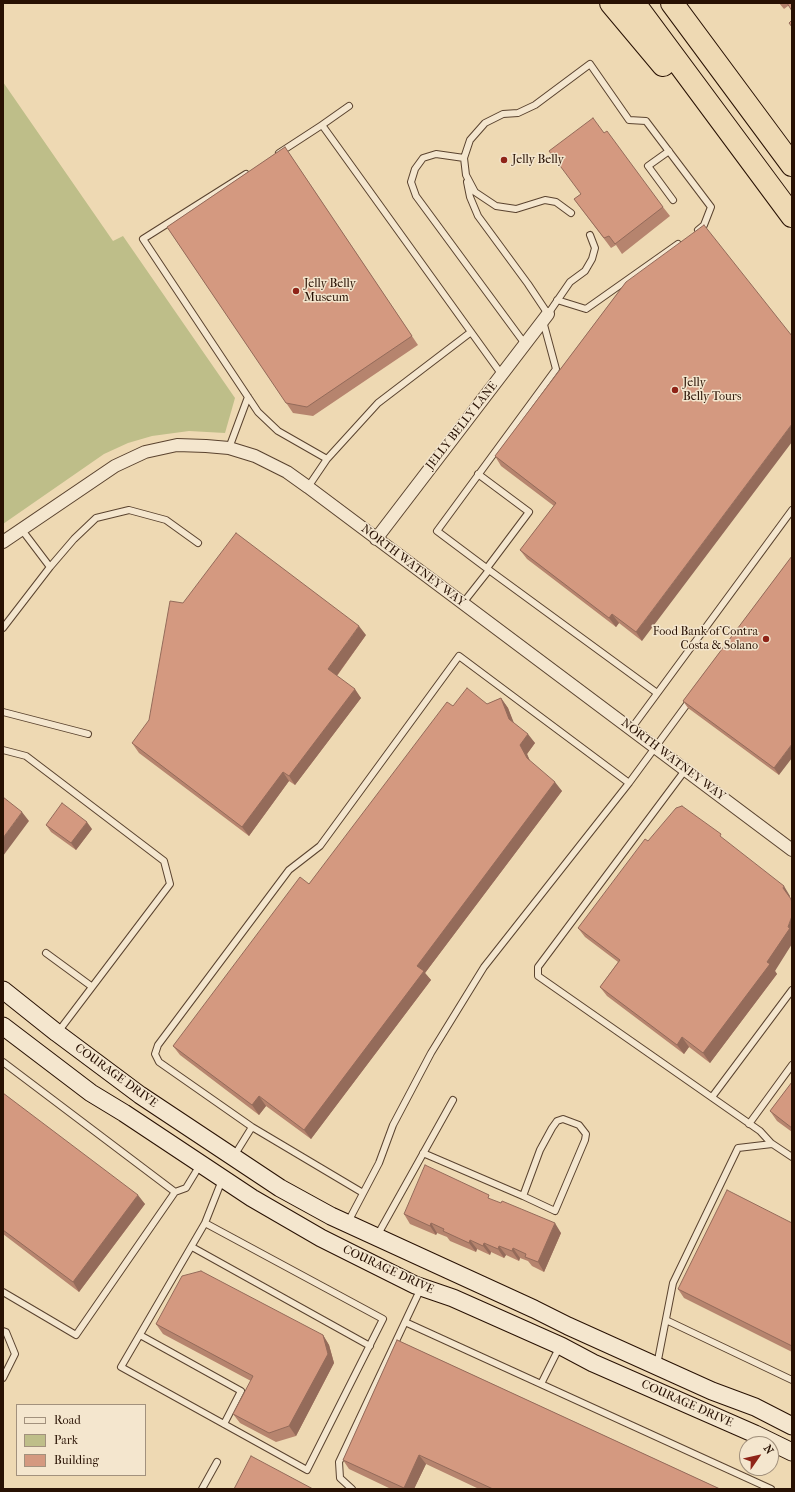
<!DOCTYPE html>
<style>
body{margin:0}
#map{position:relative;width:795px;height:1492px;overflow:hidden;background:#eed9b3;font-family:"IM FELL French Canon",serif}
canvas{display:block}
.frame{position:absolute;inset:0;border:4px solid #281103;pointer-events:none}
.legend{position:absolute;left:16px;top:1404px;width:130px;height:72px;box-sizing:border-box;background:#f4e6ce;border:1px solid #a2917d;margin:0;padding:5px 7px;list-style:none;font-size:12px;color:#281103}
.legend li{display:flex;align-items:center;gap:8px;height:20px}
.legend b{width:20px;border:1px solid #a2917d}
.north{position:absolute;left:739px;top:1436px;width:40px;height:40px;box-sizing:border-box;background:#f4e6ce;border:1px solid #a2917d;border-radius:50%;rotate:56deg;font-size:11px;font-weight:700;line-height:16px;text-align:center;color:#281103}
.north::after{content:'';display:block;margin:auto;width:14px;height:18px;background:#8f2418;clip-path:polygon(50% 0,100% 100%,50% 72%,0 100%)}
</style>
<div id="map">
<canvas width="795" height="1492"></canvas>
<div class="frame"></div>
<ul class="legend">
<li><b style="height:5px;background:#f4e6ce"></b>Road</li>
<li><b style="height:11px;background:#bebe89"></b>Park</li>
<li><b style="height:11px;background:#d49980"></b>Building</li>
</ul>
<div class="north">N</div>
</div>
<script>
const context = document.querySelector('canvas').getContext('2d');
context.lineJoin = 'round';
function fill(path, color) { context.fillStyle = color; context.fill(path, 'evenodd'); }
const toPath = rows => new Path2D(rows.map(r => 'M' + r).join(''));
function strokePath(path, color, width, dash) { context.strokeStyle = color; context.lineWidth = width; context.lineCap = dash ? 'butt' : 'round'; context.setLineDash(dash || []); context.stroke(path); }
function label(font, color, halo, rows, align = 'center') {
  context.font = font + ' "IM FELL French Canon",serif'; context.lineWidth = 3; context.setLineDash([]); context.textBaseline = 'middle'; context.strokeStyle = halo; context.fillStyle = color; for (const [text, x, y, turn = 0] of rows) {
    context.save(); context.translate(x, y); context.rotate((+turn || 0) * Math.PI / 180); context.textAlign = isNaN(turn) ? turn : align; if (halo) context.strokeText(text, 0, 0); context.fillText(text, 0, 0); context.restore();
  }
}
fill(toPath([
 [3,82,113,241,123,236,235,398,225,433,189,431,152,436,128,443,104,454,3,524]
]), '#bebe89');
const lane = toPath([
 [349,106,322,125,502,375],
 [669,151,648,166,673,200],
 [279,153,322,125],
 [464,158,436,154,423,158,415,169,411,182,416,196,525,344],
 [246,174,143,239,258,412,278,431,327,459],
 [467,182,470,197,478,216,528,284,548,314,570,282,585,271,592,259,595,248,590,235],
 [571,213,556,202,545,200,516,209,496,206,475,192,466,175,464,158,470,140,485,123,503,114,518,113,535,105,590,64,629,120,646,121,711,207,704,225,698,230],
 [557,300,586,309,678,244],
 [229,448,248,397],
 [478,474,529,512,487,568],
 [308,487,327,459,378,403,471,332],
 [50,567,74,539,96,518,129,510,166,520,198,543],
 [489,570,437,531,556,369,543,321],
 [463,603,489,570,657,693],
 [3,628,50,567,22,530],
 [3,712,88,734],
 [631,729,792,510],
 [3,750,26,756,164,861,170,884,58,1032],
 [686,769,538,967,538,976,760,1131,771,1143,792,1157],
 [46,953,91,986],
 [3,1062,175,1192],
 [712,1097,792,990],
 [749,1124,792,1065],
 [423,1153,523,1196,540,1150,552,1128,557,1121,563,1119,579,1125,586,1134,585,1140,555,1211,523,1196],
 [234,1156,252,1127],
 [363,1193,252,1127,159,1062,155,1054,158,1045,289,870,320,846,459,656,629,783],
 [348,1222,379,1163,393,1125,431,1053,484,967,629,783,690,700],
 [205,1223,121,1367,307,1470,383,1319,205,1223,222,1180],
 [377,1236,453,1100],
 [192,1247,370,1346],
 [3,1292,76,1335,175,1192,186,1188,200,1165],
 [666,1320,792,1380],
 [405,1322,771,1489],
 [3,1331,6,1332,15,1354,3,1378],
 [140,1335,241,1391,224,1424],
 [657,1365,673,1283,738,1148,772,1144],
 [541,1384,560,1346],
 [202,1489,217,1462],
 [352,1489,340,1478,339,1462,421,1288]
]);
const street = toPath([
 [376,539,548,314],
 [3,542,115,466,145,452,177,445,206,446,229,448,255,456,287,472,308,487,792,850]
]);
const secondary = toPath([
 [3,990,57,1033,140,1095,280,1188,331,1216,534,1309,568,1326,712,1391,755,1407,792,1426],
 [3,1026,91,1093,124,1113,252,1198,321,1238,415,1285,453,1298,561,1346,593,1363,755,1434,792,1452]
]);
const highway = toPath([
 [611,3,663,65],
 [634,3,792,216],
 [672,3,792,165]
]);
strokePath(lane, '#5a432f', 8);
strokePath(street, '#5a432f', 14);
strokePath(secondary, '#281103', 19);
strokePath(highway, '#281103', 24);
strokePath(lane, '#f4e6ce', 6);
strokePath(street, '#f4e6ce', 12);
strokePath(secondary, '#f4e6ce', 17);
strokePath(highway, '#eed9b3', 22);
fill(toPath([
 [779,3,792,3,784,9],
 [604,133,663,207,670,216,622,254,616,245,611,248,574,199,581,194],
 [285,147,418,345,313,416,293,413,167,227],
 [626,282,642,641,619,623,616,627,527,559,520,550,554,506,501,466,495,456],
 [792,556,779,775,688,708,683,701],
 [366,635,337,676,361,698,295,785,289,781,249,836,139,753,132,743],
 [501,698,508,708,513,722,535,743,527,754,530,761,562,791,425,973,431,980,311,1139,266,1106,259,1115,180,1055,173,1046,309,884,453,706,487,704],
 [46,825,92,829,76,850,51,832],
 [648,841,790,896,790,897,775,971,777,974,710,1063,689,1047,684,1054,607,996,600,987,618,962,585,937,578,928],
 [792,1082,792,1132,777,1121,770,1111],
 [3,1093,145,1204,79,1292,3,1234],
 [492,1200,561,1233,544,1272,532,1266,528,1261,520,1258,519,1261,506,1255,504,1258,491,1252,490,1255,477,1249,476,1252,450,1241,447,1237,437,1233,436,1235,410,1224,404,1214],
 [792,1223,792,1352,684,1298,678,1289],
 [156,1324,323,1335,329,1345,334,1363,296,1436,276,1442,240,1423,233,1414,251,1381,163,1334],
 [397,1340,720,1489,479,1489,426,1464,414,1489,391,1489,349,1469,343,1460]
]), '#b6846e');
fill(toPath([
 [792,424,792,442,642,641,636,632],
 [612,614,619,623,616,627,609,618],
 [359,626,366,635,335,678,328,669],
 [355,689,361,698,295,785,289,776],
 [501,698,508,708,516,728,509,719],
 [528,734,535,743,527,754,533,768,527,758,520,745],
 [792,744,792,758,779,775,774,768],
 [283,772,289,781,249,836,242,827],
 [555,782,562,791,425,973,431,980,311,1139,304,1130,417,966],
 [22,812,29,821,3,856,3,838],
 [87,822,92,829,76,850,71,843],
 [784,886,790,896,789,898,783,888],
 [792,916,792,944,775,971,777,974,710,1063,703,1053,767,962,788,927],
 [682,1037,689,1047,684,1054,677,1045],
 [259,1096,266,1106,259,1115,252,1105],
 [138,1195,145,1204,79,1292,73,1282],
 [431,1223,437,1233,436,1235,430,1226],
 [555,1223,561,1233,544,1272,538,1262],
 [470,1240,477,1249,476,1252,469,1243],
 [484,1243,491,1252,490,1255,483,1246],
 [499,1246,506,1255,504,1258,498,1249],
 [513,1248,520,1258,519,1261,512,1251],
 [323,1335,329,1345,334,1363,296,1436,289,1426],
 [419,1455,426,1464,414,1489,404,1489,404,1488]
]), '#946b5a');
const building = toPath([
 [787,3,792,3,792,11,787,3],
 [792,20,792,27,789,23,792,20],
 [593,118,604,133,607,131,663,207,615,244,609,236,604,238,574,199,581,194,549,151,593,118],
 [285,147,412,336,307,407,286,403,167,227,285,147],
 [704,225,792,336,792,424,636,632,612,614,609,618,520,550,556,503,495,456,626,282,704,225],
 [236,533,359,626,328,669,355,689,289,776,283,772,242,827,132,743,149,720,170,601,183,603,236,533],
 [792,556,792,744,774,768,683,701,792,556],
 [467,688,487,704,501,698,509,719,528,734,520,745,527,758,555,782,417,966,424,971,304,1130,259,1096,252,1105,173,1046,300,877,309,884,447,702,453,706,467,688],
 [3,797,22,812,3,838,3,797],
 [62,803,87,822,71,843,46,825,62,803],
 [682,806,721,834,720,836,784,886,783,888,791,899,792,903,792,916,788,927,790,928,767,962,770,964,703,1053,682,1037,677,1045,600,987,620,960,578,928,645,839,648,841,676,808,682,806],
 [792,1082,792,1128,770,1111,792,1082],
 [3,1093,138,1195,73,1282,3,1230,3,1093],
 [425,1165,489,1195,488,1198,501,1203,502,1201,555,1223,538,1262,525,1257,526,1254,513,1248,512,1251,499,1246,498,1249,484,1243,483,1246,470,1240,469,1243,443,1231,444,1229,431,1223,430,1226,404,1214,425,1165],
 [727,1190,792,1223,792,1346,678,1289,727,1190],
 [201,1271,323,1335,328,1354,289,1426,269,1433,233,1414,253,1376,156,1324,182,1276,201,1271],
 [397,1340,720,1489,493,1489,419,1455,404,1488,343,1460,397,1340],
 [251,1456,313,1489,234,1489,251,1456]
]);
fill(building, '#d49980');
strokePath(building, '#946b5a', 1);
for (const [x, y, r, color] of [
 [504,160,4,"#8f2418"],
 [296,291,4,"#8f2418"],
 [675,390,4,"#8f2418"],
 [766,639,4,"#8f2418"]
]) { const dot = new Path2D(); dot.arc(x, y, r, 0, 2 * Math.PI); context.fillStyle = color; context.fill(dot); strokePath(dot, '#f4e6ce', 1.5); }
label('12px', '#281103', '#f4e6ce', [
 ["Jelly Belly",512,160],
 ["Jelly Belly",304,284],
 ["Museum",304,298],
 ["Jelly",683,383],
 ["Belly Tours",683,397],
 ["Food Bank of Contra",758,632,"right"],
 ["Costa & Solano",758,646,"right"]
], 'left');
label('12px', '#281103', '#f4e6ce', [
 ["JELLY BELLY LANE",462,426,-52],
 ["NORTH WATNEY WAY",413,566,37],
 ["NORTH WATNEY WAY",673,760,37],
 ["COURAGE DRIVE",116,1076,36],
 ["COURAGE DRIVE",388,1270,25],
 ["COURAGE DRIVE",687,1404,24]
]);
</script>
